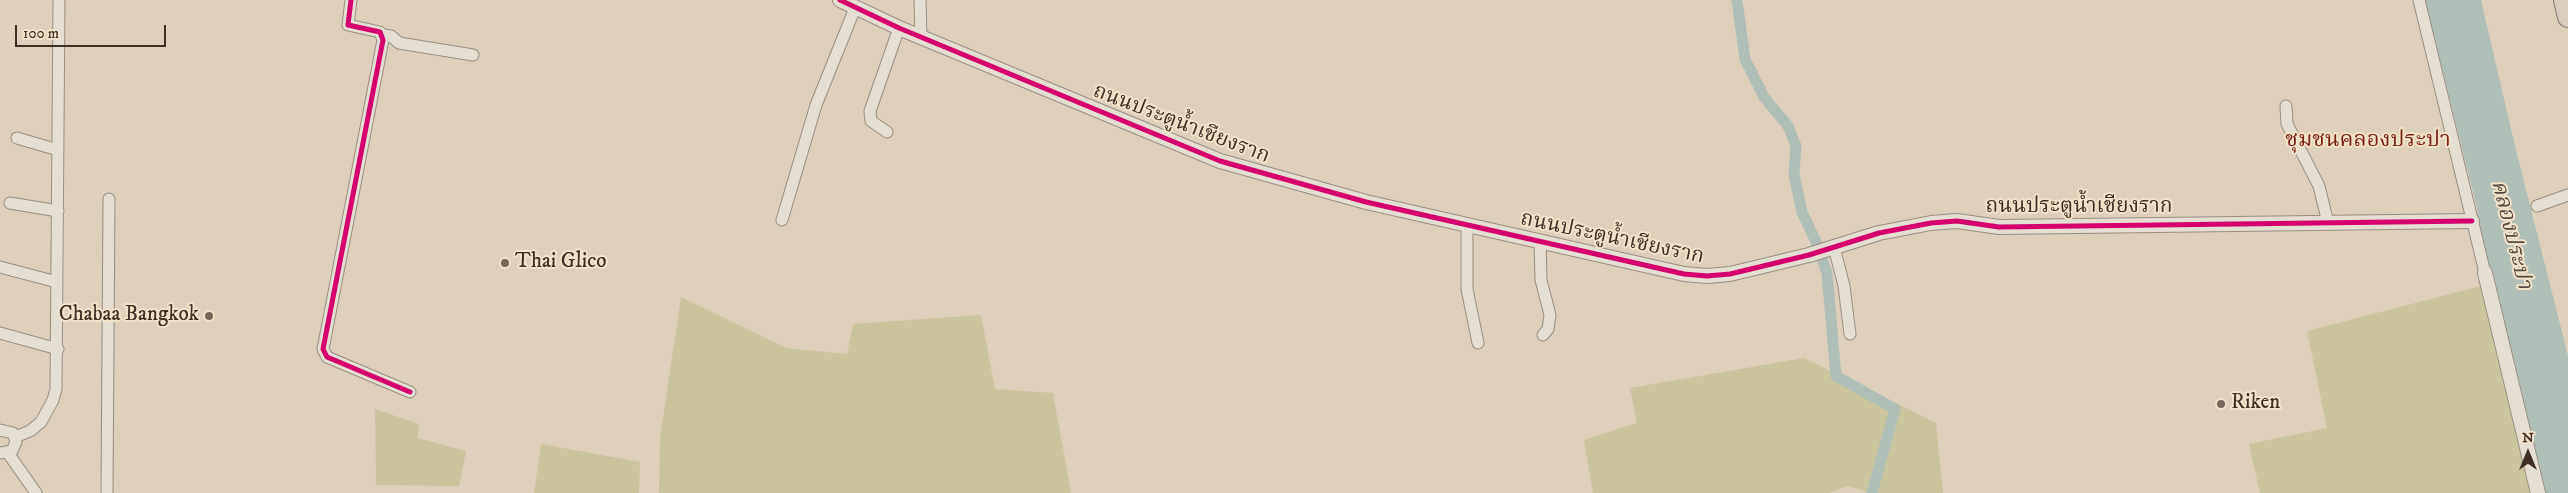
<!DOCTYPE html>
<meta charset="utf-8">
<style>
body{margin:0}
#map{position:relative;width:2568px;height:493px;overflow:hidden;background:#ded0bc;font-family:"IM FELL DW Pica",serif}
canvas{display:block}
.north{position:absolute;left:2503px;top:428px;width:50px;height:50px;-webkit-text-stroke:4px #f3e2ca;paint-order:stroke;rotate:0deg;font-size:14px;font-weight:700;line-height:20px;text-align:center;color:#3f2e26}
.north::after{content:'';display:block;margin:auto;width:18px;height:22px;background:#3f2e26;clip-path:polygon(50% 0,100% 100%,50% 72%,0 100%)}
.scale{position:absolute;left:15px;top:25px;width:151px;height:22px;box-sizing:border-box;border:2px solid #3f2e26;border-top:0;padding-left:6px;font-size:15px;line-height:18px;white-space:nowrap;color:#3f2e26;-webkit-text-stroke:4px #f3e2ca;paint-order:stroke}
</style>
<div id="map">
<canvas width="2568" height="493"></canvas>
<div class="north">N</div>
<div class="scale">100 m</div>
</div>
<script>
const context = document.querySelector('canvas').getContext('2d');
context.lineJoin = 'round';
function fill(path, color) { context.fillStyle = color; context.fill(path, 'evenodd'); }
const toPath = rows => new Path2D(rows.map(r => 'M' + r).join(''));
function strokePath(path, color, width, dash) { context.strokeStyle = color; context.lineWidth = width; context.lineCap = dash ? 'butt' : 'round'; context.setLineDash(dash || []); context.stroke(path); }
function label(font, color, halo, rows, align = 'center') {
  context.font = font + ' "IM FELL DW Pica","Noto Serif Thai",serif'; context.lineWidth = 4; context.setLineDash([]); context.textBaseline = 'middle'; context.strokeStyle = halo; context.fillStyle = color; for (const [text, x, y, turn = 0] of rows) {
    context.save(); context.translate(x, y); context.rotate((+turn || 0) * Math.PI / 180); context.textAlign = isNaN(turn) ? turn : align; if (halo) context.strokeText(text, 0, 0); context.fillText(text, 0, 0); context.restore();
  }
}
fill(toPath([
 [2481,286,2530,493,2260,493,2249,444,2327,428,2307,331],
 [681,297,786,348,847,354,853,324,981,315,995,389,1053,393,1071,493,659,493,660,438],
 [1804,358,1936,423,1943,493,1870,493,1848,486,1829,493,1593,493,1584,440,1637,423,1630,388],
 [375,409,419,424,417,438,466,451,459,486,376,485],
 [541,444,640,462,639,493,534,493]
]), '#cac49f');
fill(toPath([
 [2425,0,2481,0,2515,146,2568,356,2568,493,2545,493,2476,216,2478,212]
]), '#afbeb6');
strokePath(toPath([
 [1737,0,1745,59,1764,97,1788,126,1796,146,1794,175,1802,212,1818,246,1827,273,1836,376,1895,409,1872,493]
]), '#afbeb6', 11);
const minor = toPath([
 [351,0,348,25,380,32,383,40,323,349,327,357,410,392],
 [920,0,921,36],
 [2419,0,2485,273],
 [383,35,391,36,399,43,473,55],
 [2286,106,2287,124,2319,186,2328,223],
 [887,132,871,121,870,111,899,28],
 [17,138,58,150],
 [10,203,58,211],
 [2537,206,2568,195],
 [782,220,816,105,855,8],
 [1467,224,1467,289,1478,343],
 [1540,241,1541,280,1550,315,1548,329,1543,335],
 [1834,247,1844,286,1850,334],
 [0,267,57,282],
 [0,333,58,349],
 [0,430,13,433,16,442,12,451,0,453],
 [15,437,30,431,41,422,53,400,56,389,59,0],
 [8,453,36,493],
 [107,493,109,199]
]);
const tertiary = toPath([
 [840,0,899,28,1220,161,1366,202,1684,274,1707,276,1730,274,1809,255,1879,233,1931,223,1957,221,1999,227,2472,221],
 [2485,273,2538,493]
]);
const motorway = toPath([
 [2564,0,2568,17]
]);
strokePath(minor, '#988e82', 13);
strokePath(tertiary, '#988e82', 16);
strokePath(motorway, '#82796e', 22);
strokePath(minor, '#e5ded3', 11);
strokePath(tertiary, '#e5ded3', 14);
strokePath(motorway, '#d9cebf', 20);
strokePath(toPath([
 [351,0,348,25,380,32,383,40,323,349,327,357,410,392],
 [840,0,899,28,1220,161,1366,202,1684,274,1707,276,1730,274,1809,255,1879,233,1931,223,1957,221,1999,227,2472,221]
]), '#d6006c', 5);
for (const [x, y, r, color] of [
 [505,263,5,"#77675a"],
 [209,316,5,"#77675a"],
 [2221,404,5,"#77675a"]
]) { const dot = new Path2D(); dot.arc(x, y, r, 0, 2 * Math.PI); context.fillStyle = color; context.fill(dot); strokePath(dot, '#f3e2ca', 2); }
label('21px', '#3f2e26', '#f3e2ca', [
 ["ถนนประตูน้ำเชียงราก",1181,125,21],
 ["ถนนประตูน้ำเชียงราก",2079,208],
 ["ถนนประตูน้ำเชียงราก",1612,239,12]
]);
label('21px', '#3f2e26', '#f3e2ca', [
 ["Thai Glico",515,263],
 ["Chabaa Bangkok",199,316,"right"],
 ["Riken",2231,404]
], 'left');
label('22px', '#7a1f14', '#f3e2ca', [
 ["ชุมชนคลองประปา",2368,141]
]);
label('italic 22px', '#514942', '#f3e2ca', [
 ["คลองประปา",2510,235,76]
]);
</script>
